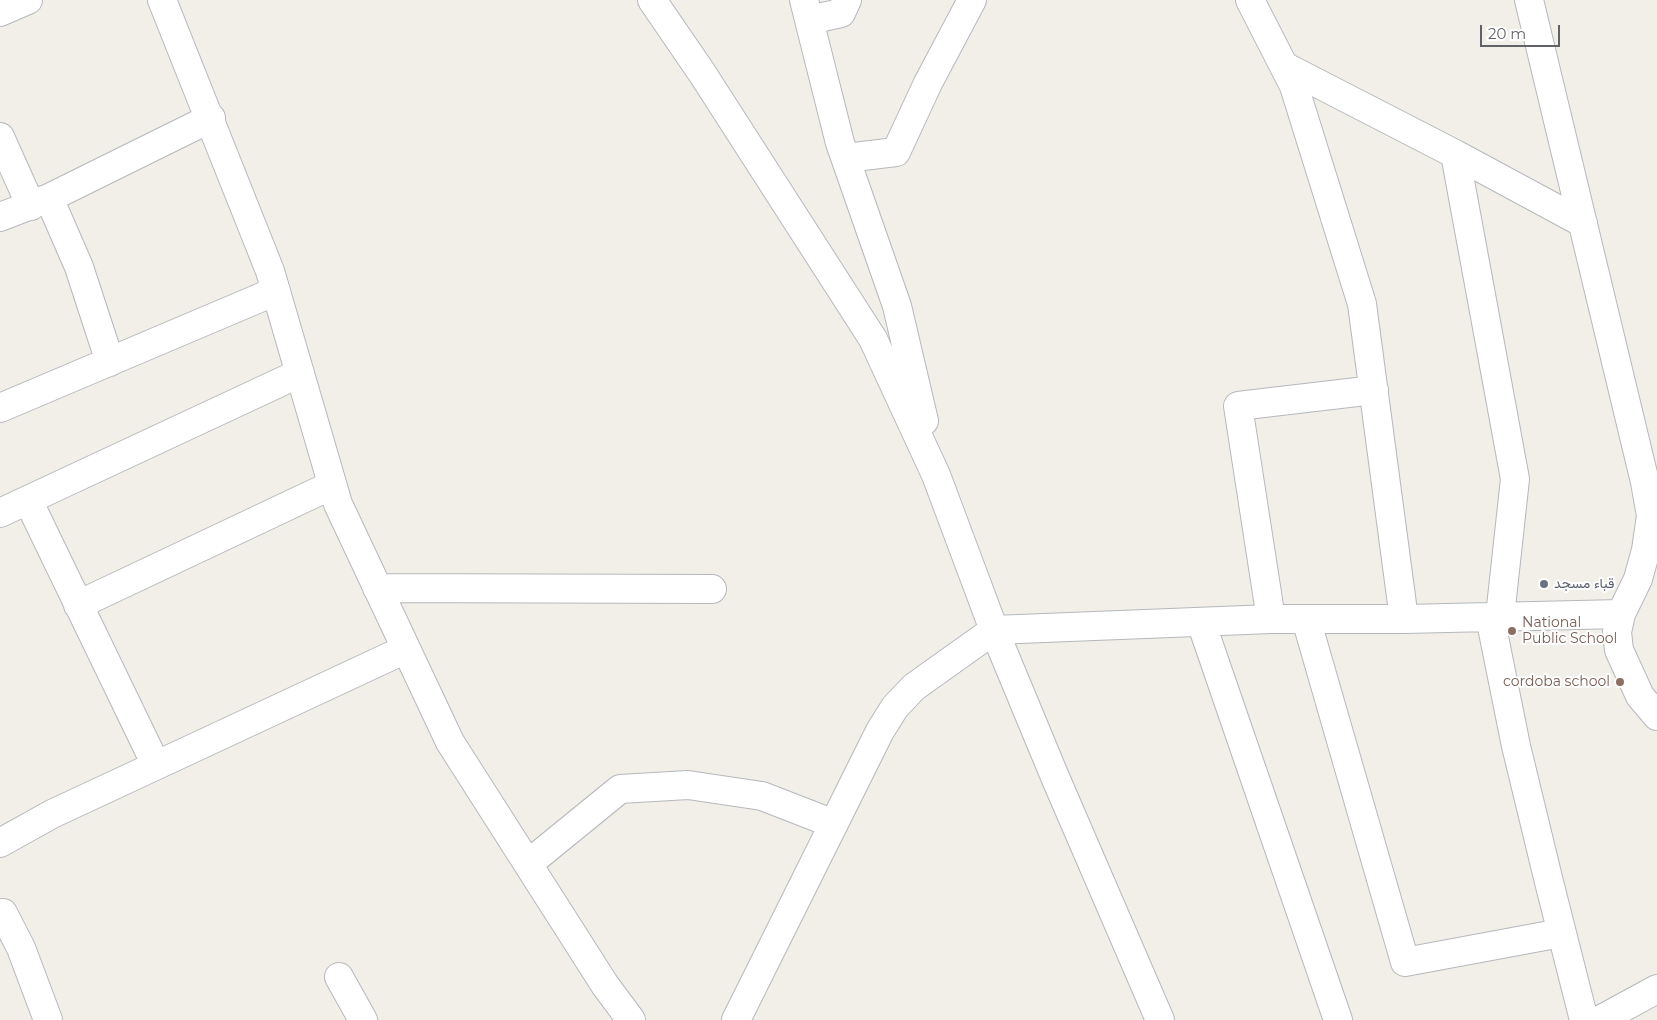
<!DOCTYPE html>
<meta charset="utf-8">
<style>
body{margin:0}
#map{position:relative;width:1657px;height:1020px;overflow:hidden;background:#f1efe8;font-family:Montserrat,sans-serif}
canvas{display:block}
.scale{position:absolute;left:1480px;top:25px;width:80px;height:22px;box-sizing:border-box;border:2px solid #5f6368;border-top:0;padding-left:6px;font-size:15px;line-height:18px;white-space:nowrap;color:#5f6368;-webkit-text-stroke:4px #fff;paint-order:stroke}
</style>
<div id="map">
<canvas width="1657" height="1020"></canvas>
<div class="scale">20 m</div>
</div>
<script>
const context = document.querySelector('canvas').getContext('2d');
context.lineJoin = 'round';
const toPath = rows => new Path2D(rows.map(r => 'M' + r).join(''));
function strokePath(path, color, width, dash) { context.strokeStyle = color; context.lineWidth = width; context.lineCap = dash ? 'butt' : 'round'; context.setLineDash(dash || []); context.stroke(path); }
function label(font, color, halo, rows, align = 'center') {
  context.font = font + ' Montserrat,Vazirmatn,sans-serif'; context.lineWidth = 4; context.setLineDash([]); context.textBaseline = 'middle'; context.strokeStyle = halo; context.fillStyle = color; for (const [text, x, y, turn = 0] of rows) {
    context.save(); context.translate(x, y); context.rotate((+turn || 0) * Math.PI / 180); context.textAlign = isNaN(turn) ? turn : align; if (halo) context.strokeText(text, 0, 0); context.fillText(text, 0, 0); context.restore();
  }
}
const minor = toPath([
 [162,0,270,271,338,504,450,742,605,985,631,1020],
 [652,0,702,73,873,339,936,475,994,630,1055,777,1160,1020],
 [804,0,840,143,897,306,924,421],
 [1250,0,1294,86,1362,304,1404,619],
 [1529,0,1645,482,1651,516,1646,550,1638,579,1621,614,1617,632,1619,650,1640,696,1657,716],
 [0,12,28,0],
 [809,20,841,13,847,0],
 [1284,66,1455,154,1515,479,1500,616],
 [0,137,31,206],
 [1455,154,1583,223],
 [846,158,896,152,928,83,972,0],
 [49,198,79,267,110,362],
 [0,217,49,198,211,118],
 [0,408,276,291],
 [28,500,156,765],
 [0,513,300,373],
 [377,588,712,589],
 [78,605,332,485],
 [1490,617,1516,746,1549,882,1584,1020],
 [1271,619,1238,406,1374,390],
 [1306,619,1405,962,1561,933],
 [1201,622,1338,1020],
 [0,843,52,814,406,649],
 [528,864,620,789,688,785,762,796,834,824],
 [0,914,3,913,21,948,48,1020],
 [339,977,363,1020],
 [736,1020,880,731,895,707,914,687,994,630,1271,619,1404,619,1621,614],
 [1600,1020,1657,989]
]);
strokePath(minor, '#b5b8bc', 30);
strokePath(minor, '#fff', 28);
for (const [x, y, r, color] of [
 [1544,584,5,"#6b7280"],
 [1512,631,5,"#8d6e63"],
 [1620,682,5,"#8d6e63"]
]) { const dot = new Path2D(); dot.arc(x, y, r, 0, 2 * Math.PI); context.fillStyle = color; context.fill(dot); strokePath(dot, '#fff', 2); }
label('14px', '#5b616d', '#fff', [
 ["قباء مسجد",1554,584]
], 'left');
label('14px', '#785e54', '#fff', [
 ["National",1522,623],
 ["Public School",1522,639],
 ["cordoba school",1610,682,"right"]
], 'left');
</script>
